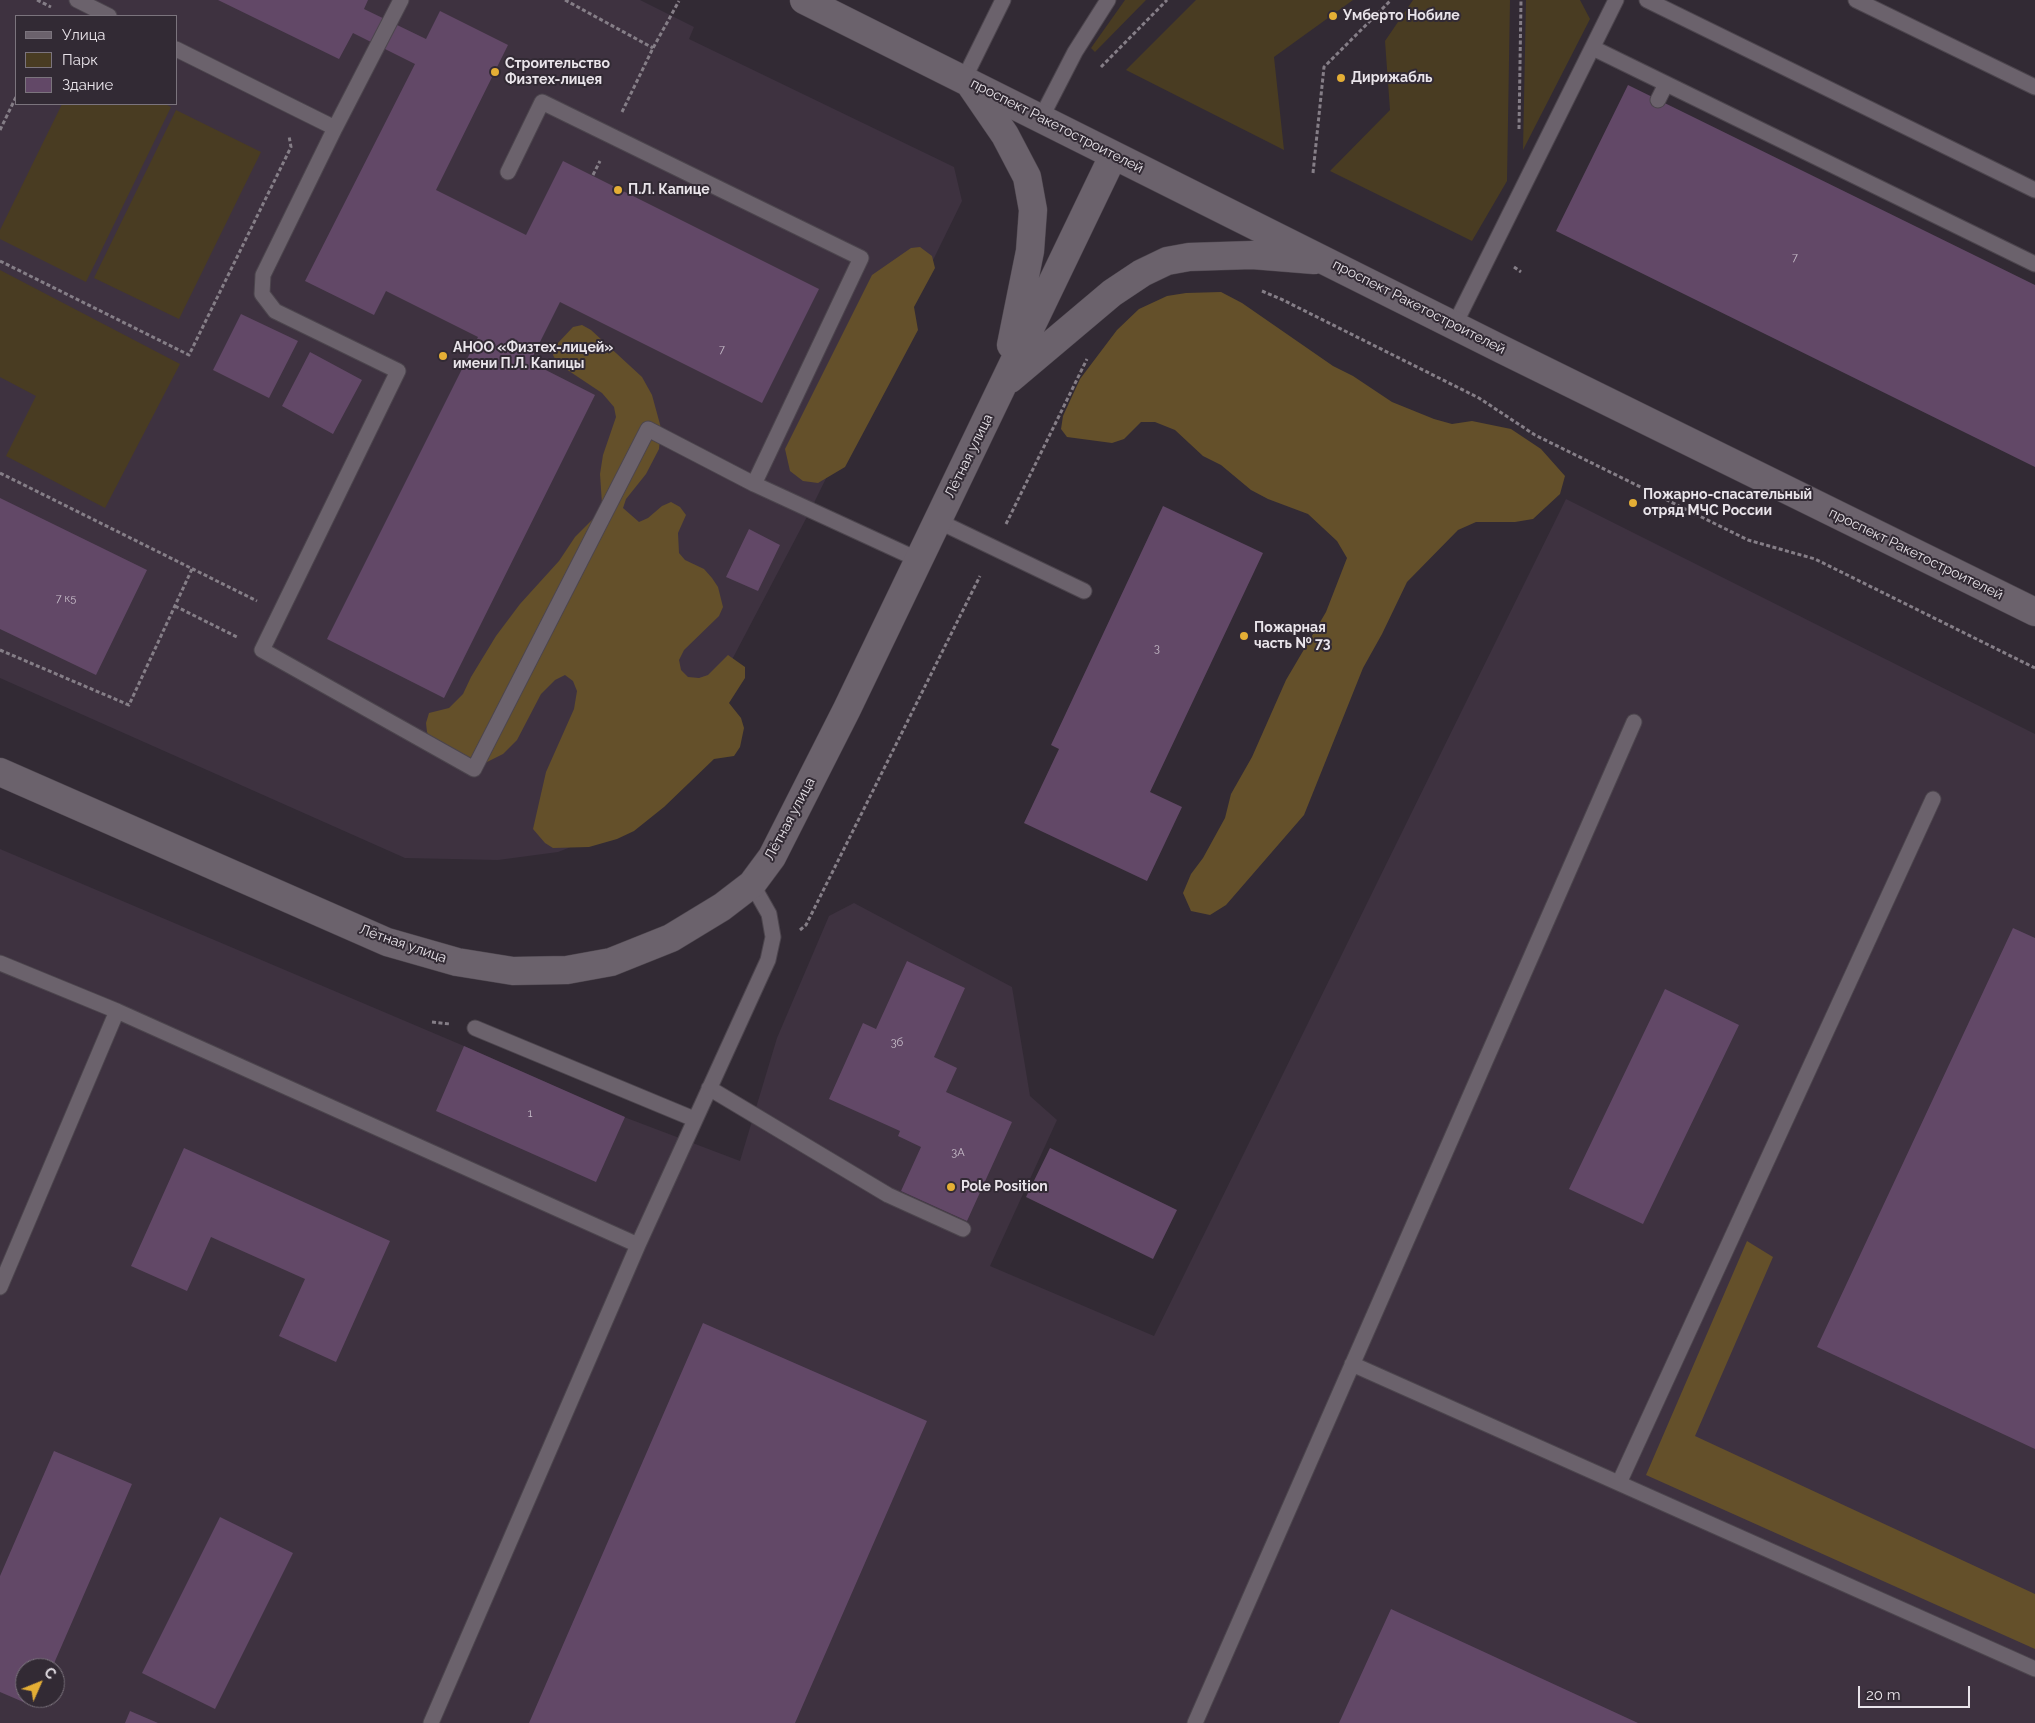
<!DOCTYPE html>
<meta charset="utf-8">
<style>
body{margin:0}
#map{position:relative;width:2035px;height:1723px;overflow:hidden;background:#322a34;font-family:Raleway,sans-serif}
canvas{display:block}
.legend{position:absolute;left:15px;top:15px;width:162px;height:90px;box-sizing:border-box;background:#322a34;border:1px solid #7b747d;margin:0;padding:6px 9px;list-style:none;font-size:15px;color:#e9e4ea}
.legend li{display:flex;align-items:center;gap:10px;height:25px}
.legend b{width:25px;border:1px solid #7b747d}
.north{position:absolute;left:15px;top:1658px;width:50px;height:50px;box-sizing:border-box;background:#322a34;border:1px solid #7b747d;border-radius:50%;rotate:46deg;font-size:14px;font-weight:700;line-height:20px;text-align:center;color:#e9e4ea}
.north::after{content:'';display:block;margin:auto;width:18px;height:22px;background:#e4ae35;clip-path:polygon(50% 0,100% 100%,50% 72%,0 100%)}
.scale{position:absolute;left:1858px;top:1686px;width:112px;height:22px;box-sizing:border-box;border:2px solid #e9e4ea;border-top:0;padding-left:6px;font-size:15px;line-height:18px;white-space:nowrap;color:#e9e4ea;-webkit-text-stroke:4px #322a34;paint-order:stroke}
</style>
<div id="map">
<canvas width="2035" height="1723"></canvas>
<ul class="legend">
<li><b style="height:6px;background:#6b626c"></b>Улица</li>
<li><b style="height:14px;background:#493c22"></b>Парк</li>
<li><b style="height:14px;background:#624867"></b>Здание</li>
</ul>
<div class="north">С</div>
<div class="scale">20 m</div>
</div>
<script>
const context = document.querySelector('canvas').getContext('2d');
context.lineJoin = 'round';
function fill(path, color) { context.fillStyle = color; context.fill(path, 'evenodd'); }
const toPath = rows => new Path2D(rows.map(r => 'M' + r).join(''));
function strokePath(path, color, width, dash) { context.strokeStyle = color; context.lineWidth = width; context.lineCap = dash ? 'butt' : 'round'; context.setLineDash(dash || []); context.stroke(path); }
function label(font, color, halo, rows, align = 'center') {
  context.font = font + ' Raleway,sans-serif'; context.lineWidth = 4; context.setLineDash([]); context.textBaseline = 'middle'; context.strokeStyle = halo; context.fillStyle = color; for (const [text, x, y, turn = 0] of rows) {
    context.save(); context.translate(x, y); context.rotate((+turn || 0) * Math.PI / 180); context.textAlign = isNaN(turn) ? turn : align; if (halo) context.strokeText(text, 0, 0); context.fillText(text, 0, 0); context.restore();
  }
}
fill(toPath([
 [0,0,640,0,694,27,689,39,954,167,962,201,810,511,661,795,612,831,558,852,498,860,405,858,0,678],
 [16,16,176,16,176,104,16,104],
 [1566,499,2035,734,2035,1723,0,1723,0,849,464,1046,624,1117,740,1161,777,1038,829,916,854,903,1012,987,1030,1096,1057,1120,990,1266,1154,1336],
 [25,1668,55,1668,55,1698,25,1698]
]), '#3e3240');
fill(toPath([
 [1125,0,1146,0,1095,52,1091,48],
 [1196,0,1353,0,1274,57,1284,150,1126,70],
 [1413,0,1510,0,1507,181,1472,241,1330,171,1390,110,1385,41],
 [1526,0,1580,0,1590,19,1523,150],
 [62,104,165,104,171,107,86,282,0,239,0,230],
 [176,110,261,152,179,319,94,278],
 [0,270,180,364,105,508,6,456,36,396,0,377]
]), '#493c22');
fill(toPath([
 [920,247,932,256,935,268,914,307,918,330,845,467,818,483,803,481,790,471,785,449,872,275,911,248],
 [1221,292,1242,303,1333,366,1353,376,1392,402,1434,419,1452,424,1472,421,1511,429,1541,449,1565,476,1560,494,1533,519,1515,522,1476,522,1458,530,1407,582,1382,634,1363,668,1304,815,1226,905,1210,915,1191,911,1183,893,1191,874,1203,858,1225,818,1231,794,1252,757,1286,680,1326,612,1347,558,1337,541,1308,514,1268,499,1251,490,1221,465,1203,456,1175,430,1155,422,1141,422,1124,439,1112,443,1067,437,1061,429,1063,416,1080,379,1117,330,1139,309,1167,296,1186,293],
 [582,325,591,330,642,377,652,395,661,428,659,449,646,474,626,499,623,508,639,522,648,518,662,506,671,502,680,507,686,515,678,533,679,553,685,560,704,569,712,578,718,587,723,607,719,616,684,650,679,660,681,670,688,677,699,678,708,675,728,655,745,667,745,678,729,703,741,718,744,728,740,747,734,756,714,759,664,807,634,831,617,839,589,847,553,848,545,843,533,829,546,772,574,709,577,691,573,681,565,675,555,680,541,694,517,740,503,754,485,763,475,763,432,741,427,732,426,723,429,713,449,708,463,694,471,677,496,636,520,604,559,561,575,537,598,514,602,504,600,474,603,455,616,417,614,407,602,393,557,363,553,355,557,344,573,327],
 [1747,1241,1773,1257,1695,1436,2035,1594,2035,1649,1646,1475]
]), '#64502a');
fill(toPath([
 [218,0,368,0,364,9,426,39,440,11,508,45,436,190,526,235,563,161,819,289,762,403,560,302,530,362,595,395,444,698,327,639,478,337,386,291,374,315,305,281,415,64,353,33,339,59],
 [1628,85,2035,285,2035,467,1556,231],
 [241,314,298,341,269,398,213,370],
 [310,352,362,380,333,434,282,406],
 [0,498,147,570,96,675,0,629],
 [1163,506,1263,553,1150,792,1182,807,1147,881,1024,823,1059,749,1051,745],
 [749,529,780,545,758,591,726,577],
 [2013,928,2035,938,2035,1449,1817,1347],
 [907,961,965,988,934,1057,957,1068,946,1092,1012,1122,967,1221,901,1191,921,1147,898,1136,900,1131,829,1099,863,1023,876,1029],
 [1665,989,1739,1025,1643,1224,1569,1189],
 [464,1046,625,1117,596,1182,436,1111],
 [184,1148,390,1241,336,1362,279,1336,305,1279,211,1237,187,1291,131,1266],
 [1050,1148,1177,1210,1153,1259,1026,1197],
 [703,1323,927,1421,795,1723,529,1723],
 [54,1451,132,1484,52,1668,25,1668,25,1698,39,1698,35,1707,0,1692,0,1576],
 [220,1517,293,1553,215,1709,142,1673],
 [1391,1609,1638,1723,1339,1723],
 [130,1711,158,1723,125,1723]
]), '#624867');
const lane = toPath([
 [77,0,109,16],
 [1647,0,2035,190],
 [1856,0,2035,87],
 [1593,48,2035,264],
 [176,49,335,128,401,0],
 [964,79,1003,0],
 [1658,100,1666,84],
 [1041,118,1075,52,1108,0],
 [335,128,263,275,262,294,275,311,398,371,262,650,474,769,648,429,754,484],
 [508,172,542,102,861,258,754,484,919,560],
 [1455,324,1616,0],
 [938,521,1084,591],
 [0,963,117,1011,638,1245],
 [475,1028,694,1119],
 [709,1088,888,1195,963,1229],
 [0,1287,117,1011],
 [1352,1364,2035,1669],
 [1619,1483,1933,799],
 [431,1723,638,1245,768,960,773,937,769,914,752,884],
 [1195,1723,1634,722]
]);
const secondary = toPath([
 [804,0,1503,350,2035,612],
 [970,84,1005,135,1027,177,1033,210,1030,251,1011,345],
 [1010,379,1112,293,1142,273,1167,261,1189,257,1252,255,1314,260],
 [0,772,387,942,457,962,513,971,567,970,611,962,671,938,722,907,752,884,772,857,847,709,1113,156]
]);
strokePath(lane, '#4c454d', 17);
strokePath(secondary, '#4c454d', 29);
strokePath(toPath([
 [37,0,51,7],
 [565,0,653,48],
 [1101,67,1167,0],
 [622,112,653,48,679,1],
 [1519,129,1521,0],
 [0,130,16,97],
 [1313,173,1324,67,1391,0],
 [593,175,600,161],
 [0,261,189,355,291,147,289,136],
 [1514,267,1521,272],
 [1262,291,1283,300,1479,398,1535,435,1748,540,1815,559,2035,668],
 [0,473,257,601],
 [1006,524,1087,359],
 [175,606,237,637],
 [0,650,129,705,192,569],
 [800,930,806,925,980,576],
 [432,1022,450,1024]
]), '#857e87', 3, [4, 2.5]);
strokePath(lane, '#6b626c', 15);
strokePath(secondary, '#6b626c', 28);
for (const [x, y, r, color] of [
 [1333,16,5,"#e4ae35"],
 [495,72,5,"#e4ae35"],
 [1341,78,5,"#e4ae35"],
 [618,190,5,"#e4ae35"],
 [443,356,5,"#e4ae35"],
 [1633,503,5,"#e4ae35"],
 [1244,636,5,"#e4ae35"],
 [951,1187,5,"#e4ae35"]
]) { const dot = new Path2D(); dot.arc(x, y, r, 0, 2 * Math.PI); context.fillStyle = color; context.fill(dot); strokePath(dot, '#322a34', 2); }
label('11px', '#c7bdc9', null, [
 ["7",1795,258],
 ["7",722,350],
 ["7 к5",66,599],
 ["3",1157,649],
 ["3б",897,1043],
 ["1",530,1114],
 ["3А",958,1153]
]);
label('bold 14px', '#e9e4ea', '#322a34', [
 ["Умберто Нобиле",1343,16],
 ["Строительство",505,64],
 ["Физтех-лицея",505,80],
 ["Дирижабль",1351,78],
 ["П.Л. Капице",628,190],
 ["АНОО «Физтех-лицей»",453,348],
 ["имени П.Л. Капицы",453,364],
 ["Пожарно-спасательный",1643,495],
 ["отряд МЧС России",1643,511],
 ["Пожарная",1254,628],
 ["часть № 73",1254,644],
 ["Pole Position",961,1187]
], 'left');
label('14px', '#e9e4ea', '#322a34', [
 ["проспект Ракетостроителей",1057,126,27],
 ["проспект Ракетостроителей",1419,307,27],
 ["Лётная улица",969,456,-64],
 ["проспект Ракетостроителей",1916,554,26],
 ["Лётная улица",790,819,-62],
 ["Лётная улица",403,944,19]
]);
</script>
